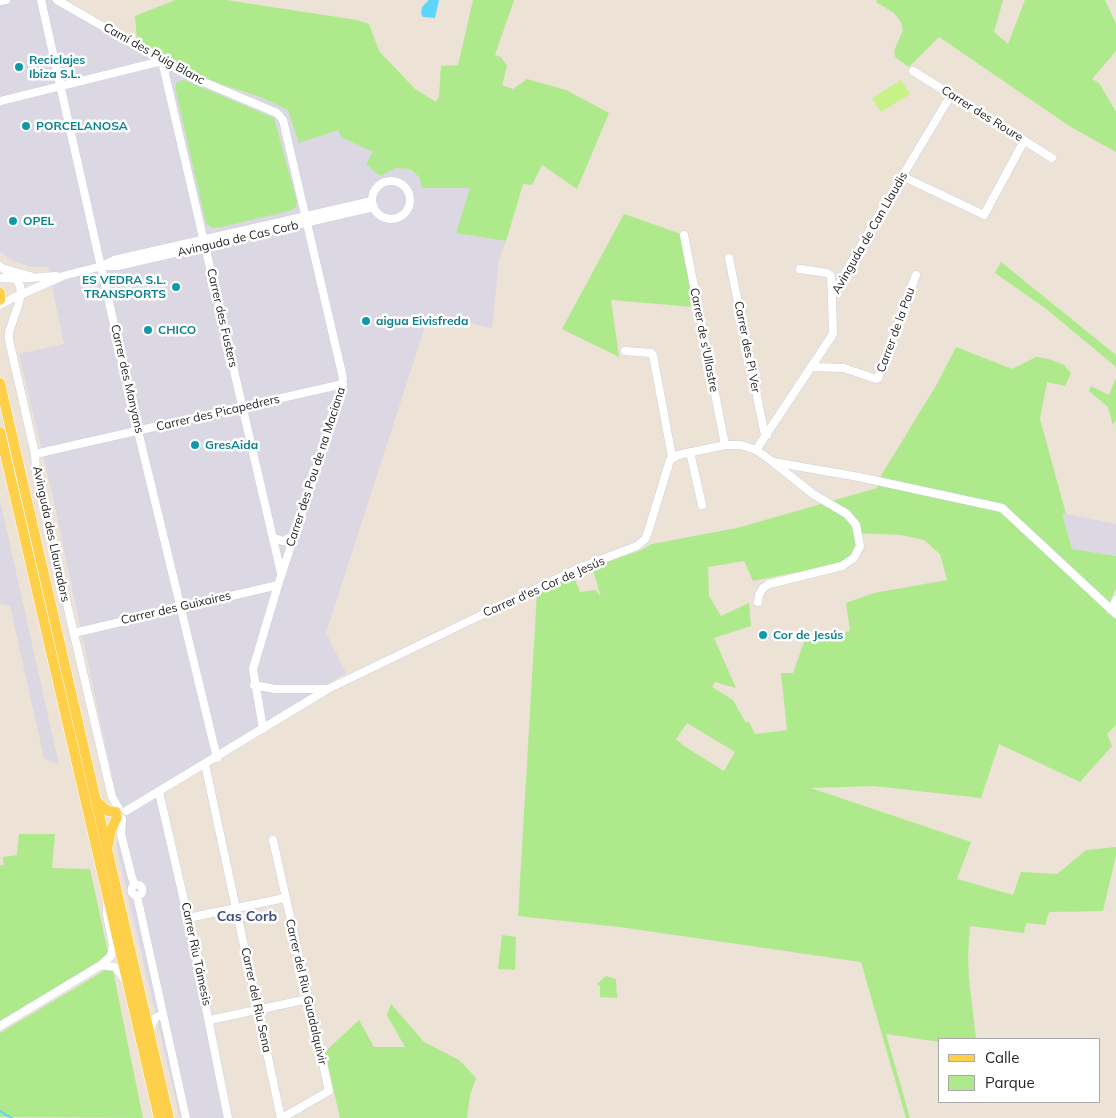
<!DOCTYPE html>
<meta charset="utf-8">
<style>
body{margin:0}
#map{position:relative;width:1116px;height:1118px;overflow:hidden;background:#ece2d6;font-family:Mulish,sans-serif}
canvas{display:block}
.legend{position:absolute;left:938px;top:1038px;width:162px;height:65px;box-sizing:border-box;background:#fff;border:1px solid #a9a9a9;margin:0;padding:6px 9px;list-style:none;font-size:15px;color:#272727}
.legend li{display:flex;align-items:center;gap:10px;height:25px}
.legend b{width:25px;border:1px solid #a9a9a9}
</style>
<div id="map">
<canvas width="1116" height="1118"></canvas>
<ul class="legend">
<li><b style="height:6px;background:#fecf49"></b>Calle</li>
<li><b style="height:14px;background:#aee98c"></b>Parque</li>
</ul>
</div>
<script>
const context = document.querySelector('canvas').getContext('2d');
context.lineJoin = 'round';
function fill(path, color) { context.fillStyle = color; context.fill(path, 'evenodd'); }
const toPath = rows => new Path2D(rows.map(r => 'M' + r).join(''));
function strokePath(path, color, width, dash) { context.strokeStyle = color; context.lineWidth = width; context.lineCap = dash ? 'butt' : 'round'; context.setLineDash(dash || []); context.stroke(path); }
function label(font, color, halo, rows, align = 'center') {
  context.font = font + ' Mulish,sans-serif'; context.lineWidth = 5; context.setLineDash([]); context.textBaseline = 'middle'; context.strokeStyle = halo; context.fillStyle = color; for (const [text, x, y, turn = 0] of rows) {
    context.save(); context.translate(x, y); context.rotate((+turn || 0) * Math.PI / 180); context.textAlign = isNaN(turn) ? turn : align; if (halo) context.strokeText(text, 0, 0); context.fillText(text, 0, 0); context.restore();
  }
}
fill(toPath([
 [0,0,58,0,212,81,260,97,288,110,338,130,341,137,373,152,396,168,410,169,419,177,422,188,470,188,456,233,506,241,499,260,492,328,429,314,326,633,346,673,156,788,194,956,226,1118,180,1118,116,845,124,833,52,493,19,354,64,344,48,267,30,267,13,261,0,252],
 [0,500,24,608,59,765,44,758,10,606,0,604],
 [1062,513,1116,524,1116,556,1072,549]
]), '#dbd8e3');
fill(toPath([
 [175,0,226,0,357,20,369,24,379,51,415,89,436,102,439,97,441,66,458,65,473,0,514,0,495,55,501,57,507,66,502,85,513,89,527,79,566,90,609,113,577,189,542,165,532,185,523,184,506,241,456,233,470,188,422,188,419,177,410,169,396,168,380,176,366,164,373,152,341,137,338,130,299,143,288,110,260,97,212,81,137,41,135,16],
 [877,0,1003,0,994,32,1008,44,1025,0,1105,0,1116,24,1116,51,1092,79,1099,83,1116,112,1116,152,1071,127,939,37,909,67,895,57,894,51,903,30,901,22,894,13,876,2],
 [184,80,274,118,297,202,295,208,289,211,221,227,212,228,206,223,175,87,177,82],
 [624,214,681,234,694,307,611,300,619,357,562,329],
 [1001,262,1116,355,1116,367,1045,308,995,273],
 [956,347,1012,369,1036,357,1049,359,1064,365,1071,373,1065,386,1047,382,1040,419,1066,514,1062,513,1072,549,1116,556,1116,589,1110,601,1116,606,1116,725,1107,734,1112,746,1080,782,999,744,981,798,874,786,811,788,971,842,957,879,1013,895,1021,872,1057,874,1086,850,1116,847,1116,855,1103,911,1049,912,1045,925,1026,923,1024,933,970,926,968,956,969,979,976,1039,940,1039,940,1042,886,1034,910,1118,906,1118,861,962,620,927,518,916,537,593,568,577,575,579,580,592,596,590,601,597,592,567,639,551,652,544,737,528,877,488,882,474,937,384],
 [855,533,901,535,924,540,940,554,947,580,874,593,846,603,850,631,804,642,793,673,781,673,787,730,755,734,749,722,746,723,733,700,712,687,715,682,736,688,714,638,751,626,749,603,721,616,709,596,708,567,744,561,753,581,838,564,849,558,856,547],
 [687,723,735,752,724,771,684,746,676,739],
 [1116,378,1116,420,1113,425,1108,407,1089,391,1091,386,1109,395],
 [19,834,55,834,52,868,90,869,109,957,0,1026,0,865,4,865,3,857,17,855],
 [502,935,516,937,515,970,498,969],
 [112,966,143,1118,0,1117,0,1033],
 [606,976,616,979,617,998,600,997,600,986,597,984],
 [391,1004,424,1042,459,1060,476,1078,470,1095,467,1118,340,1118,325,1052,359,1020,374,1047,405,1047,387,1015]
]), '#aee98c');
fill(toPath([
 [901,80,910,94,881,112,872,98]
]), '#c7f287');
fill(toPath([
 [429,0,439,0,435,18,423,17,421,14,422,7]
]), '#5dd4fa');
strokePath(toPath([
 [0,1111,12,1118]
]), '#5dd4fa', 2);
const minor = toPath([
 [41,0,138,431,217,758],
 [57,0,187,75,277,113,283,120,343,378,338,404,278,585,253,669,263,729],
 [0,1,6,0],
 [913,71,1052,158],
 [0,101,162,61,281,573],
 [902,176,984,215,1024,141],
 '372 200a19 19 0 1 1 38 0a19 19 0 1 1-38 0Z',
 [684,235,725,445],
 [729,258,764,431,767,435],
 [0,266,16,279,20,286,21,294,19,303,9,332,9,340,35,454,36,471,112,797,119,809],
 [104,266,118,266,374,207],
 [5,269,30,276],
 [800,269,827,273,831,276,832,296],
 [0,278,16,279,56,276],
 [0,305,11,299,63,276,102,266,114,260,372,201],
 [625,351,651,353,653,355,672,457],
 [812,367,844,368,876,379,878,378,916,275],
 [756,450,833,334,832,296,867,235,951,95],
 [690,452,702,505],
 [35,454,343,384],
 [274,538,283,541,294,536],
 [758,602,759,595,763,588,769,584,842,566,854,558,860,546,856,525,847,514,813,494,774,463],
 [1111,610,1116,600],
 [74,633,278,585],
 [254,685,275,689,326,689],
 [205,764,281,1118],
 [159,792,188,918,228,1118],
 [126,811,328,689,579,568,637,546,645,539,648,532,670,460,678,455,725,445,741,445,756,450,773,462,859,477,1002,508,1116,614],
 [122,819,121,834,132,878,135,885],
 [273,840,329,1091,282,1118],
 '131.5 890a5.5 5.5 0 1 1 11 0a5.5 5.5 0 1 1-11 0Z',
 [137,896,186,1118],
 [188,918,285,898],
 [101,965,115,967,125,980],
 [210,1020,308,999],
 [0,1026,101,965,111,956,113,945,107,915,107,905],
 [150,1030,155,1018,163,1014]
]);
const major = toPath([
 [0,293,0,300],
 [0,383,169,1118],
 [0,432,159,1118],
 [96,801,108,811,116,812],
 [108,845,111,830,117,817]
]);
strokePath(minor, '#ccd1e2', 9);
strokePath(major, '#fff', 11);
strokePath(minor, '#fff', 8);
strokePath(major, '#fecf49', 10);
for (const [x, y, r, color] of [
 [19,67,5,"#0f9aa8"],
 [26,126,5,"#0f9aa8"],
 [13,221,5,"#0f9aa8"],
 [176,287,5,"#0f9aa8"],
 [366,321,5,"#0f9aa8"],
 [148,330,5,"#0f9aa8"],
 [195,445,5,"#0f9aa8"],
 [763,635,5,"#0f9aa8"]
]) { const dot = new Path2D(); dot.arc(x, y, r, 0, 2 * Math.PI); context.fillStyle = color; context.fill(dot); strokePath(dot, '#fff', 2); }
label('12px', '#272727', '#fff', [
 ["Camí des Puig Blanc",154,54,29],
 ["Carrer des Roure",982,114,32],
 ["Avinguda de Can Llaudis",870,233,-60],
 ["Avinguda de Cas Corb",238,239,-13],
 ["Carrer des Fusters",222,318,77],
 ["Carrer de la Pau",896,330,-70],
 ["Carrer de s'Ullastre",704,340,79],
 ["Carrer des Pi Ver",747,347,79],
 ["Carrer des Manyans",127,379,77],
 ["Carrer des Picapedrers",218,413,-13],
 ["Carrer des Pou de na Maciana",316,467,-72],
 ["Avinguda des Llauradors",51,534,78],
 ["Carrer d'es Cor de Jesús",544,587,-24],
 ["Carrer des Guixaires",176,608,-13],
 ["Carrer Riu Támesis",196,954,78],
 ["Carrer del Riu Guadalquivir",306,992,77],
 ["Carrer del Riu Sena",256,1000,78]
]);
label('bold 12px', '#0d838f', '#fff', [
 ["Reciclajes",29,60],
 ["Ibiza S.L.",29,74],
 ["PORCELANOSA",36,126],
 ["OPEL",23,221],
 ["ES VEDRA S.L.",166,280,"right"],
 ["TRANSPORTS",166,294,"right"],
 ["aigua Eivisfreda",376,321],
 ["CHICO",158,330],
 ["GresAida",205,445],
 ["Cor de Jesús",773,635]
], 'left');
label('bold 14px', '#444f7b', '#fff', [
 ["Cas Corb",247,917]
]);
</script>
